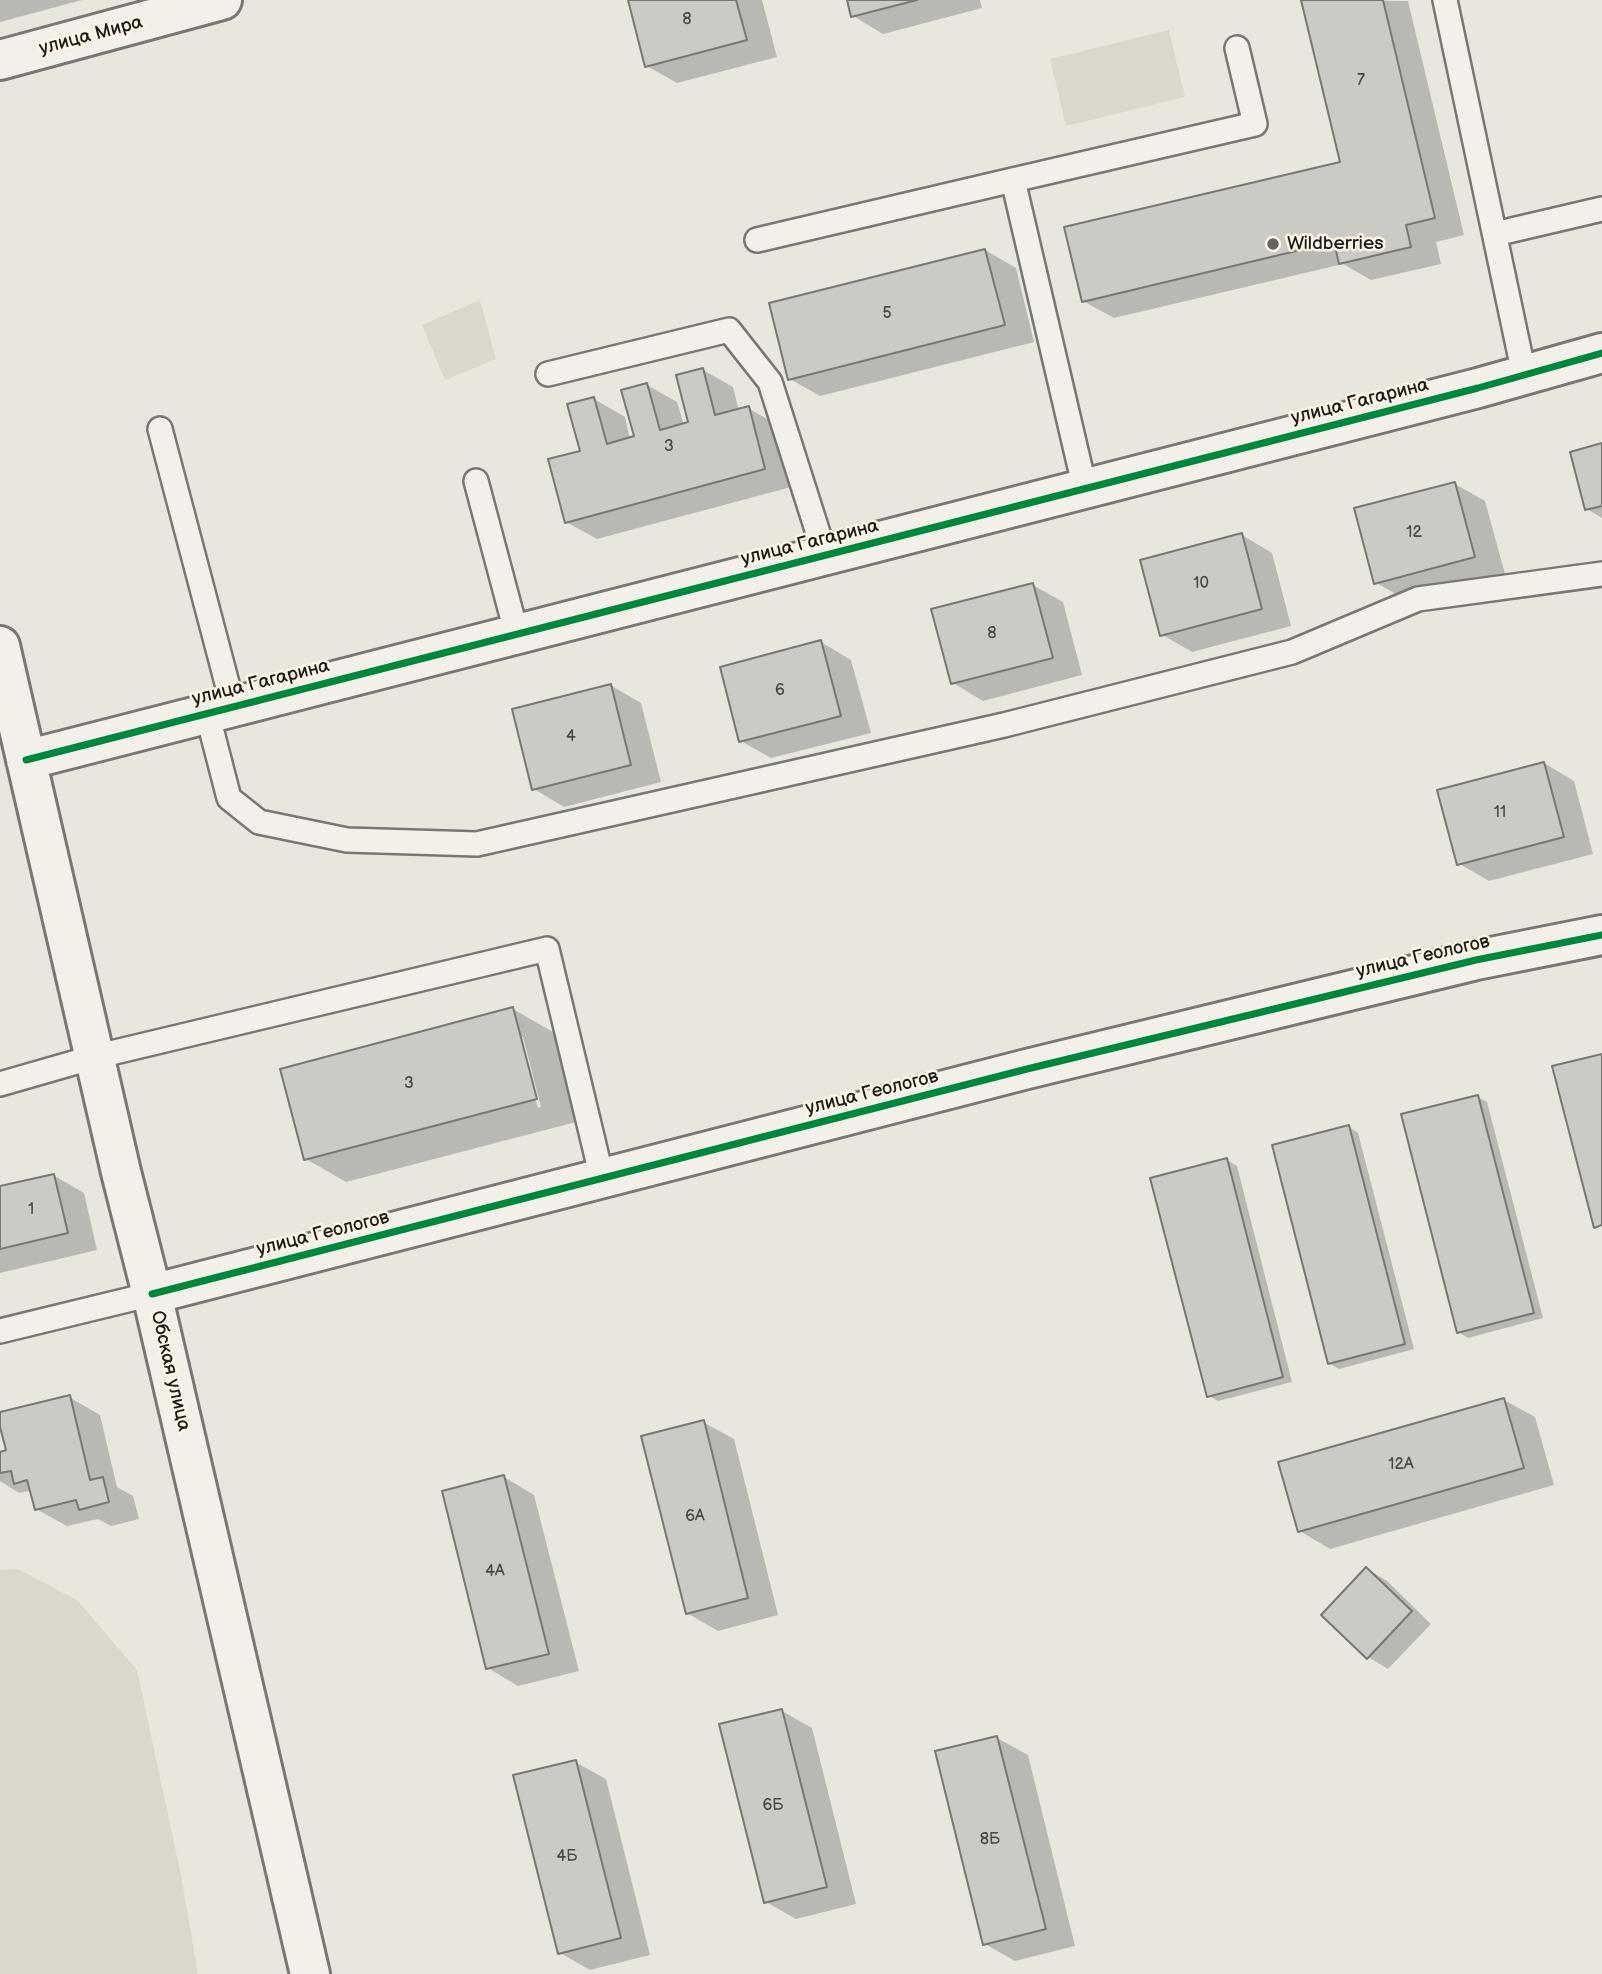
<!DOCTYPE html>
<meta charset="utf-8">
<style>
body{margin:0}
canvas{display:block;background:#e9e6de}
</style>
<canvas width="1602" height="1974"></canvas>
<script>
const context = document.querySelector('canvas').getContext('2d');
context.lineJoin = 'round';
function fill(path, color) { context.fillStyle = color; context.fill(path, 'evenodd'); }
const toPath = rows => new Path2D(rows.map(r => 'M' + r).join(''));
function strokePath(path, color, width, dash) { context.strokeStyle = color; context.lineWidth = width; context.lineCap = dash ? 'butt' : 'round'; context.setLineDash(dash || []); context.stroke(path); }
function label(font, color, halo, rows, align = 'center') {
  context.font = font + ' "Balsamiq Sans",sans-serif'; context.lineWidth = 5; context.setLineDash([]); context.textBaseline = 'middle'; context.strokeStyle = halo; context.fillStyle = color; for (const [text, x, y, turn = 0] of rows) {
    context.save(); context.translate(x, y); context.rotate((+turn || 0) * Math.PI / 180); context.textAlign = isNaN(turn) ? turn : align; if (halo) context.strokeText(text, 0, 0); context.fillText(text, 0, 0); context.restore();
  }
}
fill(toPath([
 [1169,30,1185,97,1066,126,1050,59],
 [480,300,496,359,445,380,422,325],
 [18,1569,77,1600,137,1670,181,1875,198,1974,0,1974,0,1570]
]), '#dbd7cc');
fill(toPath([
 [0,0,82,0,0,22],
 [630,0,762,0,777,57,677,83,647,66],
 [849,0,980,0,982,8,883,34,853,16],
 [1307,0,1408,1,1464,235,1436,242,1441,264,1371,280,1343,264,1114,318,1083,301,1342,163],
 [985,250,1016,268,1034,342,820,396,790,379],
 [703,370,733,387,739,411,748,408,779,426,795,486,597,539,566,522,594,399,625,417,630,439,636,437,647,385,677,402,684,425,690,424],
 [1602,445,1602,518,1587,509],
 [1455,484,1485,501,1505,574,1406,600,1375,582],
 [1242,535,1272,553,1291,626,1192,652,1161,634],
 [1033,585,1063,602,1082,675,983,701,953,683],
 [821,642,851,660,871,733,771,758,741,741],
 [610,685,641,703,661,782,564,807,534,789],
 [1544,763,1574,781,1593,854,1489,881,1458,863],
 [513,1009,553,1032,576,1122,346,1182,306,1159],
 [519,1037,523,1037,541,1107,538,1108],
 [1478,1097,1487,1102,1543,1318,1468,1338,1458,1332],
 [1349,1127,1358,1133,1414,1349,1339,1369,1329,1363],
 [1227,1160,1237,1166,1292,1382,1218,1401,1208,1395],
 [53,1175,84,1193,97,1250,0,1273,0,1188],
 [69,1397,100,1415,117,1487,133,1496,139,1519,111,1526,98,1519,67,1526,36,1509,32,1493,28,1491,19,1493,0,1481,0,1453,8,1452,0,1414],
 [1504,1400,1535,1417,1554,1485,1330,1549,1300,1531],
 [703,1422,734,1439,778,1615,718,1631,687,1613],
 [504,1477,534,1495,579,1671,518,1686,488,1668],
 [1367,1569,1387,1581,1431,1624,1388,1669,1368,1657],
 [782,1711,812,1728,856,1904,796,1919,766,1902],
 [997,1738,1028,1755,1075,1946,1015,1961,985,1944],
 [575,1762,606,1779,650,1955,590,1970,560,1953]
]), '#0003');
const building = toPath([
 [628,0,736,0,747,40,645,67,628,0],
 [847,0,917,0,851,17,847,0],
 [1301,0,1383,0,1435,218,1406,225,1411,247,1339,264,1334,242,1082,302,1064,227,1340,162,1301,0],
 [985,249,1005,325,788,380,769,303,985,249],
 [703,368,715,415,749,406,765,469,565,523,548,459,580,451,567,404,594,397,607,444,634,436,621,390,647,383,660,430,688,422,676,375,703,368],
 [1602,443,1602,506,1585,510,1570,452,1602,443],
 [1455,482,1475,557,1374,584,1354,508,1455,482],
 [1242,533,1262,609,1160,636,1140,560,1242,533],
 [1033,583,1053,658,951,684,931,609,1033,583],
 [821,640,841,716,739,742,720,667,821,640],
 [611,684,631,765,532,790,512,709,611,684],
 [1544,762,1564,837,1457,865,1437,790,1544,762],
 [513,1007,537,1099,304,1160,280,1069,513,1007],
 [1602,1054,1602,1225,1594,1228,1552,1066,1602,1054],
 [1478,1095,1534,1313,1457,1333,1401,1114,1478,1095],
 [1349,1125,1405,1344,1328,1364,1272,1145,1349,1125],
 [1227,1158,1283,1377,1207,1397,1150,1178,1227,1158],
 [54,1174,68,1233,0,1249,0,1186,54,1174],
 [70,1395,90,1480,103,1477,109,1502,79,1510,76,1500,35,1510,27,1480,14,1484,11,1471,0,1473,0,1452,6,1450,0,1427,0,1412,70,1395],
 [1504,1398,1524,1468,1298,1532,1278,1462,1504,1398],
 [704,1420,748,1598,686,1614,641,1436,704,1420],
 [504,1475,549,1654,486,1669,442,1491,504,1475],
 [1366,1567,1412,1611,1367,1659,1321,1615,1366,1567],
 [782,1709,827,1887,764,1903,719,1724,782,1709],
 [997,1736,1046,1929,983,1945,935,1751,997,1736],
 [576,1760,621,1938,558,1954,513,1775,576,1760]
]);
fill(building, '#cccac4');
strokePath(building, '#787773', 2);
const lane = toPath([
 [1445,0,1524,374],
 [1495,234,1602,209],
 [757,240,1013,180],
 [548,374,729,330,770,382,825,555],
 [160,429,233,706],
 [476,481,517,635],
 [1085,489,1013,180,1255,124,1237,48],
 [207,713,229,798,259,822,347,840,477,844,1004,725,1292,652,1418,599,1602,574],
 [0,1084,94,1057,547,949,602,1178],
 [0,1331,152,1294]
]);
const street = toPath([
 [152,1294,1027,1069,1476,960,1602,935]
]);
const secondary = toPath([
 [0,60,222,0],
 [0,646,121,1172,152,1294,310,1974],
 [26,760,1478,388,1602,353]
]);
strokePath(lane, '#787773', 28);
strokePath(street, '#787773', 44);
strokePath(secondary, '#787773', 44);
strokePath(lane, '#f3f0ea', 23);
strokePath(street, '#f3f0ea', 38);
strokePath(secondary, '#f3f0ea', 38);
strokePath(toPath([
 [26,760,1478,388,1602,353],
 [152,1294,1027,1069,1476,960,1602,935]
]), '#00873e', 7);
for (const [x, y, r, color] of [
 [1273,244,7,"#646360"]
]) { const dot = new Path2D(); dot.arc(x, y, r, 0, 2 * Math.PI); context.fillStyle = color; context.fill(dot); strokePath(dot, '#fcf5e5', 2.5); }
label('16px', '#484846', null, [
 ["8",687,20],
 ["7",1361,81],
 ["5",887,314],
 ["3",669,447],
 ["12",1414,533],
 ["10",1201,584],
 ["8",992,634],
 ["6",780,691],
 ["4",571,737],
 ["11",1500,813],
 ["3",409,1084],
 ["1",31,1210],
 ["12А",1401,1465],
 ["6А",695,1517],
 ["4А",495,1572],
 ["6Б",773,1806],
 ["8Б",990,1840],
 ["4Б",567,1857]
]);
label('19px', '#1c1c1c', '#fcf5e5', [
 ["улица Мира",91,36,-15],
 ["улица Гагарина",1360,402,-14],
 ["улица Гагарина",810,543,-14],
 ["улица Гагарина",261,683,-14],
 ["улица Геологов",1423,957,-13],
 ["улица Геологов",872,1093,-14],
 ["улица Геологов",323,1234,-14],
 ["Обская улица",170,1371,77]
]);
label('19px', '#1c1c1c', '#fcf5e5', [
 ["Wildberries",1287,244]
], 'left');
</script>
